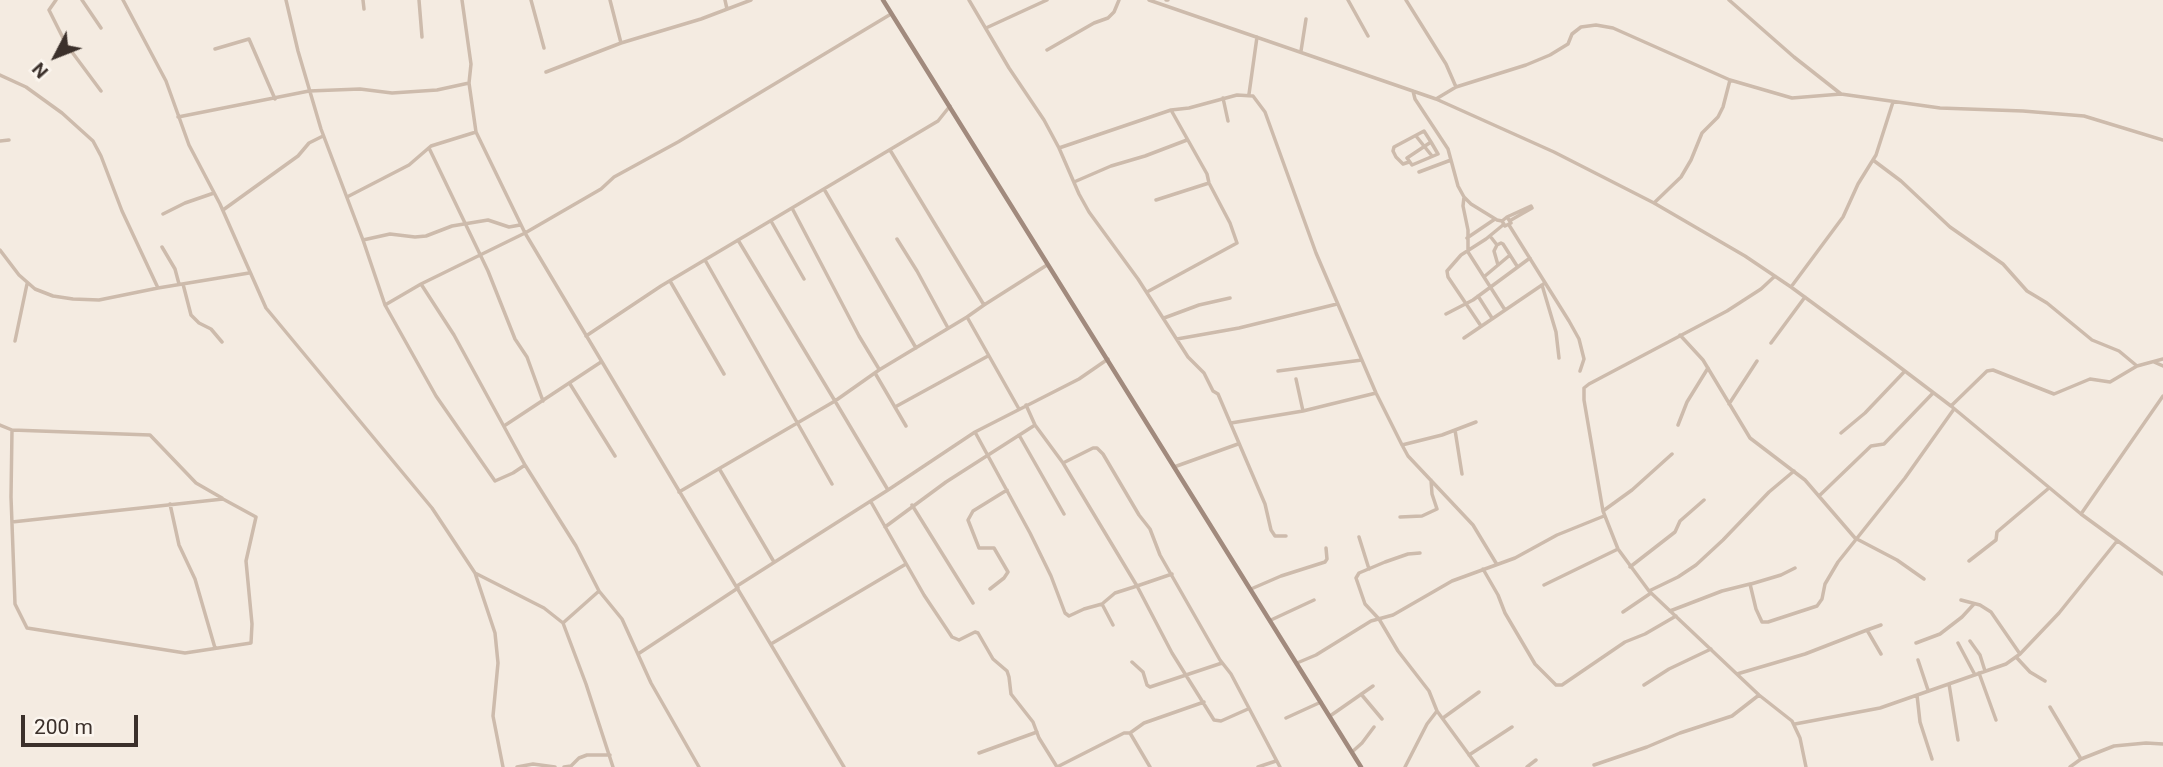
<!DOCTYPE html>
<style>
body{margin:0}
#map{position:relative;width:2163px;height:767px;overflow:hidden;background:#f4ebe1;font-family:Roboto,sans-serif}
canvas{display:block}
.north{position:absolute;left:21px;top:21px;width:70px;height:70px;-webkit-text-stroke:5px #fbf5ee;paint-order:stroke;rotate:228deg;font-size:19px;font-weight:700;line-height:28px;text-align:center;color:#3b302b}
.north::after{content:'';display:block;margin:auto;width:24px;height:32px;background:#3b302b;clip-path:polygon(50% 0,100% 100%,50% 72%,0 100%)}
.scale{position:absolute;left:21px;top:715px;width:117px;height:32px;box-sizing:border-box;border:4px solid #3b302b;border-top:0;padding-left:9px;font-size:21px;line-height:24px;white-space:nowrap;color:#3b302b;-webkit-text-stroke:5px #fbf5ee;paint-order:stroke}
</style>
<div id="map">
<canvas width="2163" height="767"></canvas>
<div class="north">N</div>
<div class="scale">200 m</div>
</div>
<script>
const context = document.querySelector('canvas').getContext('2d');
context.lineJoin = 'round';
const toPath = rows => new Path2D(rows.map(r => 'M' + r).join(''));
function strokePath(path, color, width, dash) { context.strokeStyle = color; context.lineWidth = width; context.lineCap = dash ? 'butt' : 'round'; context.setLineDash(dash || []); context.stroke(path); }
strokePath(toPath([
 [56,0,49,10,66,44,101,91],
 [82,0,101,28],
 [123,0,166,81,189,145,220,204,266,308,432,508,475,573,495,633,498,663,493,716,503,767],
 [286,0,298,51,321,129,363,240,385,305,436,396,495,481,513,473,525,465,576,546,599,591,563,623],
 [363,0,364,9],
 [419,0,422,37],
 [462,0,471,64,469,83,476,132,525,233,844,767],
 [531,0,544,48],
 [610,0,621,43],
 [725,0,727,9],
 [969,0,1009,68,1044,120,1059,148,1079,194,1089,212,1138,279,1188,357,1204,373,1213,391,1218,394,1265,504,1271,530,1275,536,1286,536],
 [1149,0,1436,99,1554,152,1654,203,1745,256,1791,287,1889,359,1951,406,2081,514,2163,574],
 [1166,0,1168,0],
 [1348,0,1368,36],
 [1406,0,1446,64,1456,87],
 [1729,0,1794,57,1841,94],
 [986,28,1047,0],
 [215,49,249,39,275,99],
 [1047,50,1094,23,1108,18,1114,12,1119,0],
 [1301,51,1306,19],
 [546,72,621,43,701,19,751,0],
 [0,75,26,87,62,113,93,141,101,156,122,211,158,288],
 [1413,91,1415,99,1448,149,1458,186,1464,197,1471,204,1497,220,1502,221,1505,226,1511,223,1507,217,1502,221],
 [1249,94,1257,37],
 [1223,98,1228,121],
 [1436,99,1456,87,1526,65,1550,55,1568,44,1572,34,1581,27,1596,25,1613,28,1730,80,1792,98,1841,94,1940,108,2023,111,2084,116,2163,140],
 [178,117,309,91,360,89,392,93,437,90,469,83],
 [1416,136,1432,156],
 [0,141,9,140],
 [429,148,488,271,515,339,527,357,543,401],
 [1059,148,1171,110,1189,108,1237,95,1253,96,1265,112,1316,253,1376,393,1402,445,1408,456,1473,525,1496,563],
 [890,150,984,305,1047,265],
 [1873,160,1901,181,1950,227,2003,264,2027,291,2047,303,2092,340,2119,351,2137,366],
 [1409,162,1403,164,1396,157,1393,151,1394,147,1424,131,1431,142,1438,154,1412,165,1407,158,1431,142],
 [1419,172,1451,160],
 [1074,182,1111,166,1145,156,1187,140],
 [824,189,916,348],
 [347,197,409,165,431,146,476,132],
 [1464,197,1463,206,1468,230,1468,252,1505,310],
 [1156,200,1209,183],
 [1654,203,1681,177,1691,160,1702,133,1718,117,1723,107,1730,80],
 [792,208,859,336,879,369],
 [223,210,298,156,309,143,323,136],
 [163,214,185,203,214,193],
 [1507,217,1531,206,1532,208,1511,220],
 [771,221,804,279],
 [1509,225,1569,321,1579,339,1584,359,1580,371],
 [1490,236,1497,245,1494,251,1498,265],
 [1467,238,1495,219],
 [897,239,917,271,948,328],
 [363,240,390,234,415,237,426,236,452,226,488,220,509,227,520,225],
 [1497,245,1501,243,1503,244,1517,266],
 [162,247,175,269,179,284],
 [0,250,19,275,35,289,53,296,73,299,99,300,158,288,249,273],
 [705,260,832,484],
 [1485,276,1510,255],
 [1775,276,1761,289,1727,311,1589,384,1584,388,1584,400,1603,511,1618,549,1649,591,1759,695,1792,721,1800,738,1806,767],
 [670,281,724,374],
 [183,284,191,315,199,323,211,329,222,342],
 [421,284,454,335,525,465],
 [1542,285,1556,332,1559,358],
 [1791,287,1843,217,1858,184,1876,155,1893,102],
 [1147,292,1237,243,1230,223,1209,183,1207,174,1171,110],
 [1478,296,1492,318],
 [385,305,421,284,525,233,601,189,614,177,678,142,891,14],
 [1446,314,1473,300,1530,258],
 [967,317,1019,409],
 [1164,318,1199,305,1230,298],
 [1481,326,1448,277,1447,271,1461,255,1486,239,1503,225],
 [1680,335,1703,360,1750,438,1805,480,1855,538,1897,560,1924,579],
 [586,336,661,286,938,121,950,106],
 [1464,338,1545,283],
 [1177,339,1239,328,1337,304],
 [15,341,27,284],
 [1771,343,1805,297],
 [2154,362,2163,366],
 [1278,371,1362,360],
 [875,373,906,426],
 [1296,379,1303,411],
 [570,384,615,456],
 [1729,404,1757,361],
 [1026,405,1035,425,1063,463,1093,448,1097,448,1103,454,1139,515,1150,529,1160,555,1220,660,1231,674,1280,767],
 [1951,406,1987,371,1993,370,2054,394,2090,379,2110,382,2137,366,2163,359],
 [895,407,988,356],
 [1231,423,1303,411,1376,393],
 [0,425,12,430,11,497,15,604,27,628,185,653,251,643,252,624,246,561,256,517,223,499,12,522],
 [1678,425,1687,402,1708,368],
 [504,426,601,362],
 [12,430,150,435,196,483,222,498],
 [1455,430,1462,474],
 [975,432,1030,533,1051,576,1065,613,1069,616,1084,609,1102,604],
 [1841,433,1865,413,1905,371],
 [1019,435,1064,514],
 [1402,445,1442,435,1476,422],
 [1063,463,1137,586,1172,574],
 [1174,467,1238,444],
 [720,470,774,562],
 [888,490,835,401,879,370,967,317,984,305],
 [679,492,835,401,738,240],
 [1819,496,1871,446,1884,444,1933,393],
 [871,502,924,595,952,637,959,640,975,632,978,633,993,659,1007,671,1009,677,1011,694,1033,722,1039,738,1057,767,1124,733,1130,733,1150,767],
 [170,504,179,545,195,579,215,648],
 [912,505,973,603],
 [1603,511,1632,490,1672,454],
 [2081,514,2163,396],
 [1400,517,1422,516,1437,509,1432,494,1431,480],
 [885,527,946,482,1035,425],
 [1359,537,1369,569],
 [1420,553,1408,554,1385,562,1359,573,1356,578,1365,604,1379,619,1398,651,1429,691,1437,711,1478,767],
 [1969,561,1996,540,1997,532,2004,526,2049,488],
 [1630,567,1675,532,1680,521,1704,500],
 [1483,569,1498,595,1505,613,1535,664,1556,685,1562,685,1625,642,1645,634,1676,616],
 [475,573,544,608,563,623,586,684,613,767],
 [1751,584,1781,575,1795,568],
 [1544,585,1618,549],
 [737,586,888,490,975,432,1079,379,1108,359],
 [990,589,1004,578,1008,572,994,548,979,548,968,520,973,511,1007,490],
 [1251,589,1281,576,1325,562,1327,559,1326,548],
 [599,591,622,619,651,683,699,767],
 [1649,591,1678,577,1696,565,1723,540,1769,492,1794,471],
 [1961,600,1980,605,1991,612,2020,654],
 [1670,611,1722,591,1750,584,1756,609,1762,622,1768,622,1817,606,1822,599,1825,584,1838,562,1905,478,1954,409],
 [1623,612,1651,593],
 [1271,620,1314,600],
 [1113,625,1102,604,1115,593,1137,586,1172,653,1214,720,1221,721,1248,709],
 [1867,630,1881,625],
 [1970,641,1980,655,1985,671],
 [1916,643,1940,634,1962,617,1974,604],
 [1958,643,1975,675],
 [771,644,906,564],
 [638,654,738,588],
 [2017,658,2030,672,2045,681],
 [1918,660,1928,690],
 [1132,662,1143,672,1147,685,1150,687,1222,663],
 [1297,663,1316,655,1371,621,1393,615,1452,581,1515,558,1557,535,1604,516],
 [1979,673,1996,720],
 [1737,674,1805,654,1867,630,1881,654],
 [1949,684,1958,740],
 [1644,685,1669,669,1711,649],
 [1361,694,1382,719],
 [1917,695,1920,722,1932,759],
 [2050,707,2081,759],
 [1330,716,1373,686],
 [1286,718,1321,702],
 [1443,718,1479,692],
 [1795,724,1880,708,2006,664,2020,654,2059,613,2117,541],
 [1130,733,1144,723,1204,702],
 [1352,752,1362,743,1374,727],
 [979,753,1037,732],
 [1469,755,1512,727],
 [1594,765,1647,747,1680,733,1732,716,1759,695],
 [517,767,533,764,555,767],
 [564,767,571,766,579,758,587,755,610,755],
 [1258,767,1276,761],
 [1405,767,1427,724,1437,711],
 [1527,767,1536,760],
 [2070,767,2081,759,2114,746,2146,743,2163,744]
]), '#cdbbac', 3.5);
strokePath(toPath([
 [883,0,1361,767]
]), '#a18a7d', 4.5);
</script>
